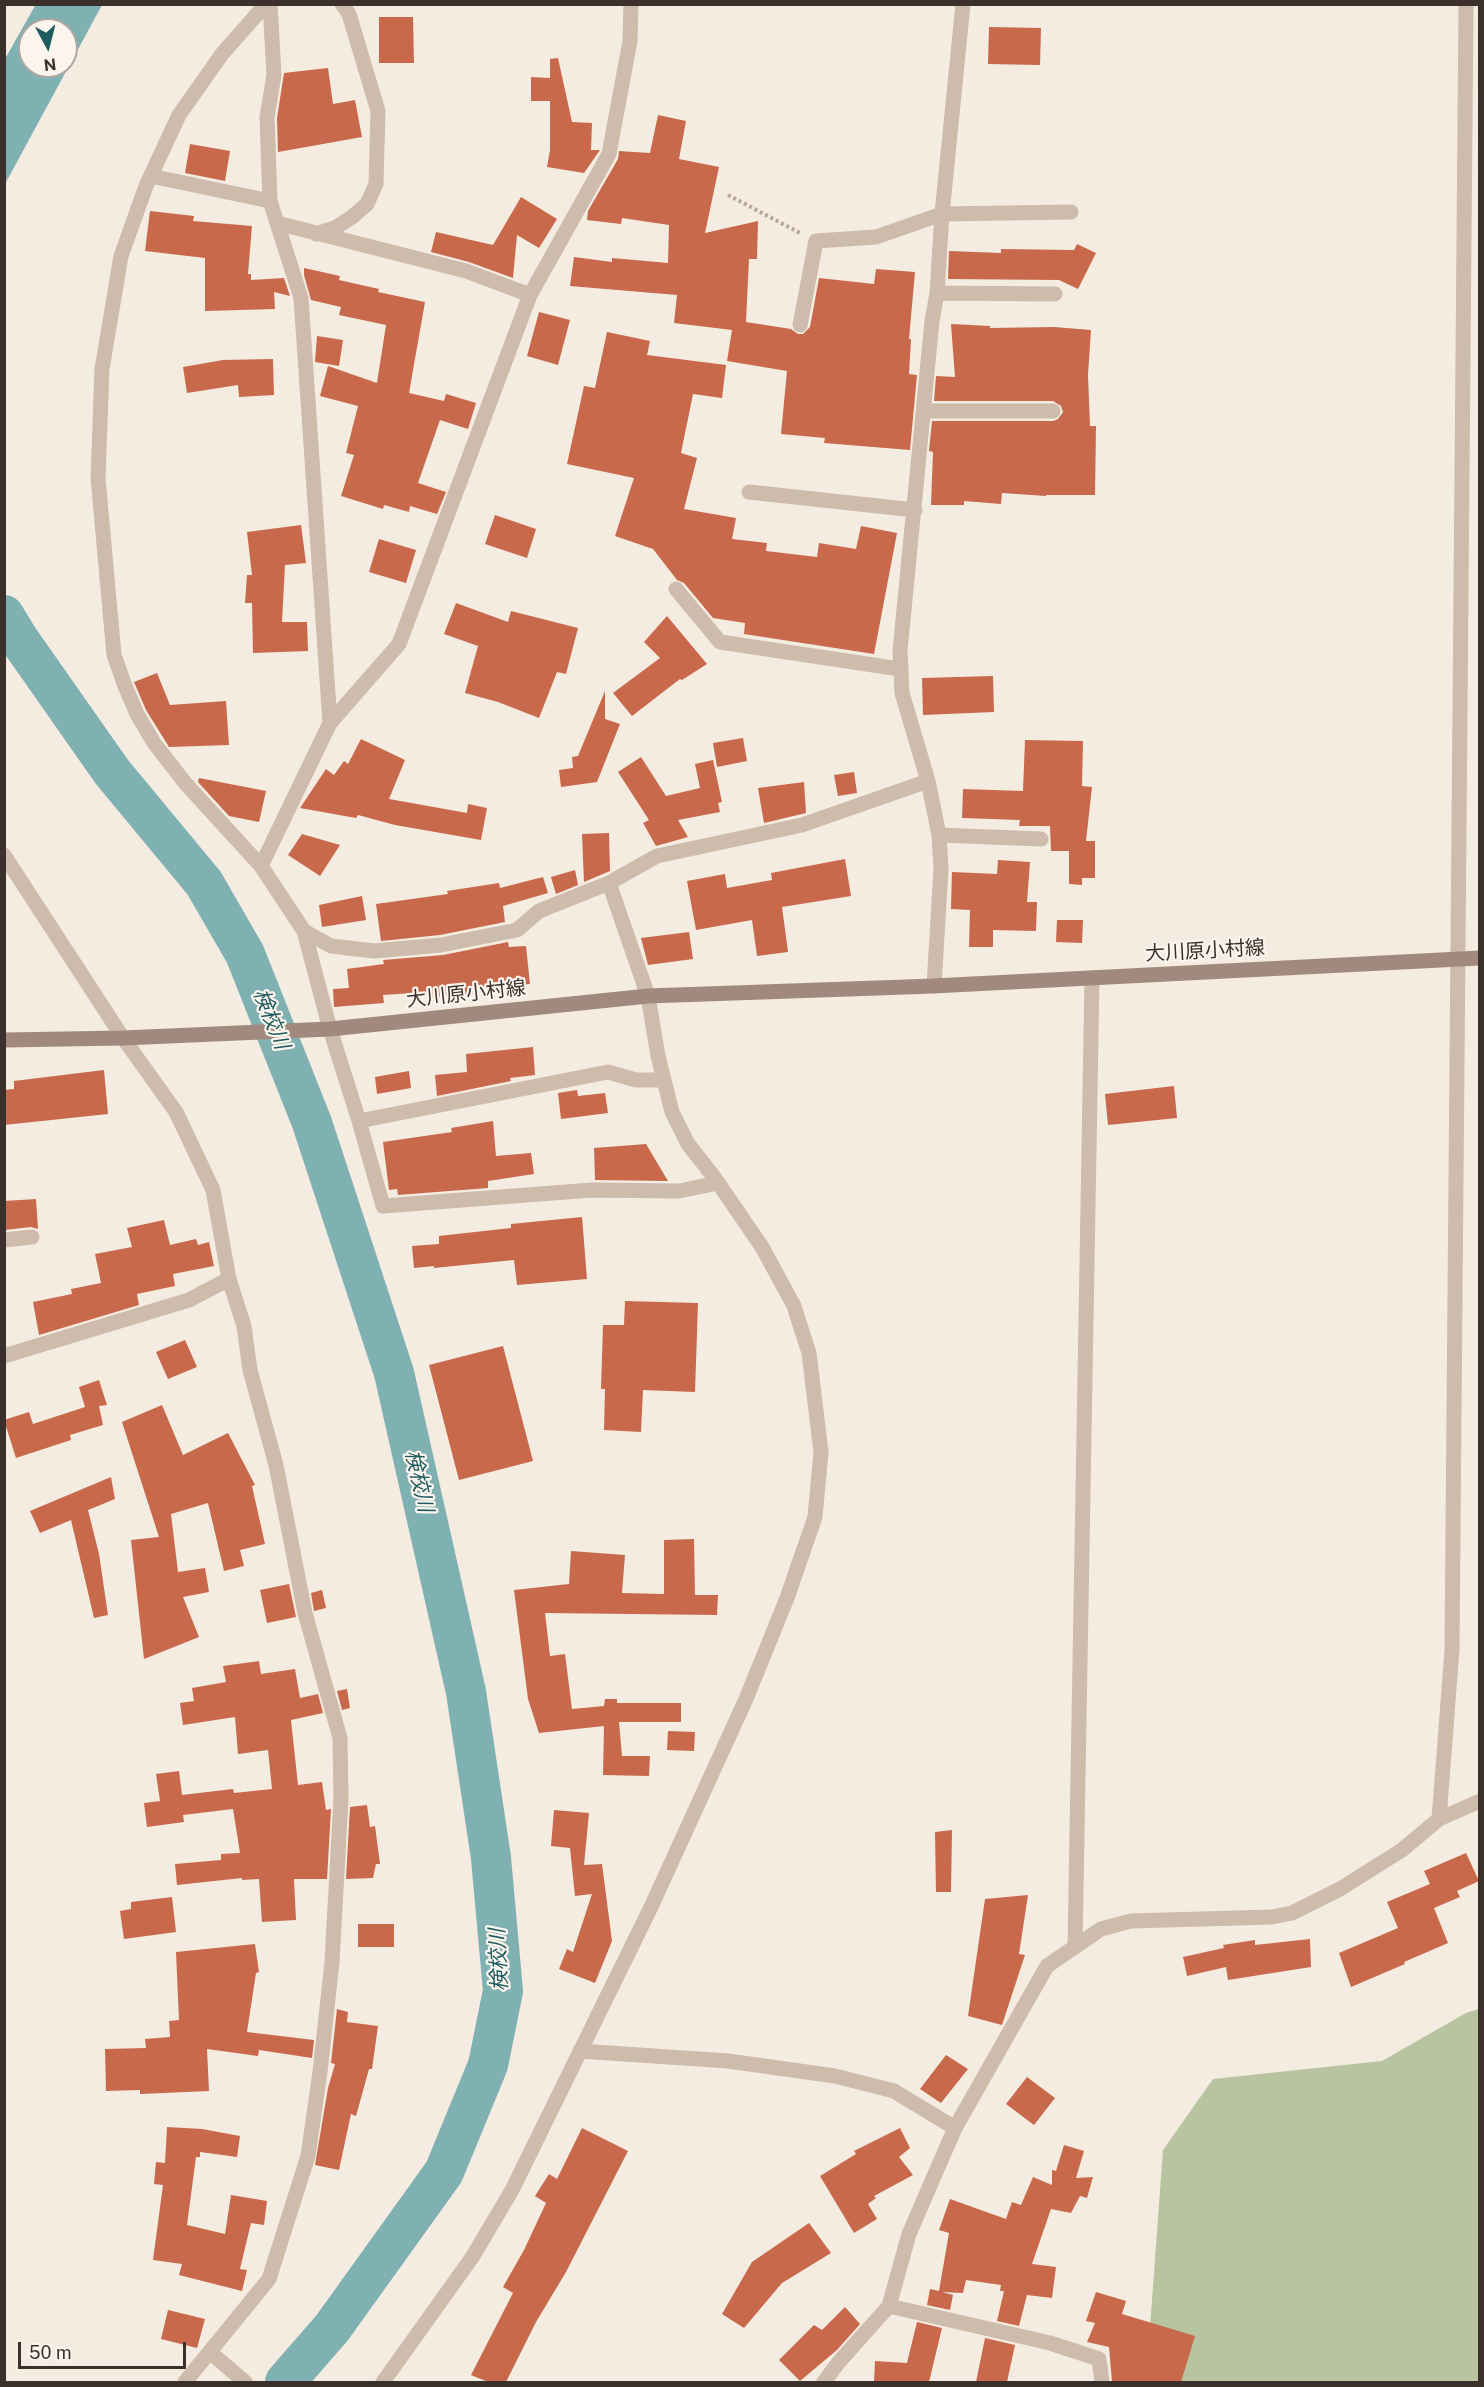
<!DOCTYPE html>
<meta charset="utf-8">
<style>
body{margin:0}
#map{position:relative;width:1484px;height:2387px;overflow:hidden;background:#f4ebe1;font-family:"Public Sans",sans-serif}
canvas{display:block}
.frame{position:absolute;inset:0;border:6px solid #3b302b;pointer-events:none}
.north{position:absolute;left:18px;top:18px;width:60px;height:60px;box-sizing:border-box;background:#fbf5ee;border:2px solid #aea6a0;border-radius:50%;rotate:173deg;font-size:16px;font-weight:700;line-height:24px;text-align:center;color:#3b302b}
.north::after{content:'';display:block;margin:auto;width:21px;height:27px;background:#1f5a5e;clip-path:polygon(50% 0,100% 100%,50% 72%,0 100%)}
.scale{position:absolute;left:18px;top:2342px;width:168px;height:27px;box-sizing:border-box;border:3px solid #3b302b;border-top:0;padding-left:8px;font-size:18px;line-height:21px;white-space:nowrap;color:#3b302b;-webkit-text-stroke:4px #fbf5ee;paint-order:stroke}
</style>
<div id="map">
<canvas width="1484" height="2387"></canvas>
<div class="frame"></div>
<div class="north">N</div>
<div class="scale">50 m</div>
</div>
<script>
const context = document.querySelector('canvas').getContext('2d');
context.lineJoin = 'round';
function fill(path, color) { context.fillStyle = color; context.fill(path, 'evenodd'); }
const toPath = rows => new Path2D(rows.map(r => 'M' + r).join(''));
function strokePath(path, color, width, dash) { context.strokeStyle = color; context.lineWidth = width; context.lineCap = dash ? 'butt' : 'round'; context.setLineDash(dash || []); context.stroke(path); }
function label(font, color, halo, rows, align = 'center') {
  context.font = font + ' "Public Sans","Noto Sans JP",sans-serif'; context.lineWidth = 4.5; context.setLineDash([]); context.textBaseline = 'middle'; context.strokeStyle = halo; context.fillStyle = color; for (const [text, x, y, turn = 0] of rows) {
    context.save(); context.translate(x, y); context.rotate((+turn || 0) * Math.PI / 180); context.textAlign = isNaN(turn) ? turn : align; if (halo) context.strokeText(text, 0, 0); context.fillText(text, 0, 0); context.restore();
  }
}
fill(toPath([
 [1479,2009,1479,2382,1146,2382,1163,2150,1213,2079,1382,2061,1466,2013]
]), '#b8c4a0');
fill(toPath([
 [36,4,102,5,5,184,5,59],
 [30,30,66,30,66,66,30,66]
]), '#7fb0b2');
strokePath(toPath([
 [4,615,18,638,112,772,204,883,245,954,312,1123,394,1373,466,1692,491,1858,503,1991,488,2065,444,2172,332,2328,285,2382]
]), '#7fb0b2', 40);
fill(toPath([
 [379,17,413,17,414,63,379,63],
 [989,27,1041,28,1040,65,988,64],
 [558,58,572,122,592,123,591,150,600,150,584,173,547,167,550,150,550,101,531,101,531,77,550,78,550,59],
 [328,68,333,104,355,100,362,137,278,152,277,118,284,73],
 [658,115,686,121,679,159,719,167,705,233,758,221,757,259,749,259,746,322,791,329,798,334,803,334,810,327,819,278,874,284,876,269,915,272,909,339,911,339,909,374,917,375,910,450,824,443,825,438,781,434,787,371,727,361,732,330,674,323,677,295,570,286,574,257,612,262,612,258,668,263,669,225,622,218,621,224,587,220,588,211,618,159,619,151,650,153],
 [190,144,230,151,225,181,185,173],
 [521,197,557,219,539,248,517,235,513,278,469,262,431,252,436,232,493,245],
 [150,211,194,216,193,221,252,226,248,274,251,274,251,280,284,278,290,296,274,292,275,309,205,311,205,258,145,251],
 [1077,244,1096,253,1078,289,1059,280,948,279,949,251,1001,253,1001,249,1074,250],
 [304,268,340,276,339,280,379,289,378,292,425,302,409,393,444,401,446,394,476,403,468,429,440,420,418,483,446,492,437,514,410,506,409,512,384,505,383,509,341,496,354,455,346,453,358,406,320,396,328,366,377,383,386,325,339,315,341,307,311,300,304,275],
 [539,312,570,320,558,365,527,356],
 [951,324,990,326,990,328,1054,327,1091,330,1088,375,1090,426,1096,426,1095,495,1046,495,1046,496,1002,493,1001,504,964,501,964,505,931,505,933,452,929,451,932,421,1053,421,1058,419,1063,412,1061,406,1053,401,934,401,936,376,955,377],
 [607,332,650,341,647,355,726,365,722,398,693,394,681,453,697,458,684,509,736,518,732,539,767,543,766,551,817,557,819,543,856,549,861,526,897,533,874,654,744,634,745,623,713,618,684,583,677,580,653,549,615,536,634,478,567,464,584,386,595,388],
 [317,336,343,340,339,366,315,362],
 [273,359,274,395,239,397,238,385,187,393,183,367,223,360],
 [495,515,536,529,527,558,485,544],
 [301,525,306,563,285,565,282,622,307,622,308,651,253,653,252,603,245,603,247,575,252,575,247,532],
 [379,539,416,550,406,583,369,572],
 [456,603,508,622,511,611,578,628,566,674,557,672,539,718,498,702,465,693,478,646,444,634],
 [667,616,707,664,682,680,680,679,632,716,613,693,660,658,644,642],
 [157,673,170,705,226,701,229,745,169,747,146,710,134,682],
 [993,676,994,712,923,715,922,678],
 [605,691,605,719,620,724,597,782,561,787,559,770,573,768,572,757,578,756],
 [743,738,747,761,717,767,713,743],
 [361,739,405,760,389,799,467,813,468,804,487,808,481,840,395,825,358,815,356,818,300,808,326,769,334,775,344,761,348,764],
 [1025,740,1083,741,1082,786,1092,787,1086,841,1095,841,1095,878,1082,878,1082,885,1069,884,1069,851,1051,851,1050,826,1019,826,1020,820,962,818,963,789,1023,791],
 [641,757,666,796,700,788,695,764,713,760,722,802,718,803,720,812,678,820,688,837,656,846,643,823,649,820,618,772],
 [854,772,857,793,838,796,834,775],
 [199,778,266,791,259,822,229,816,198,782],
 [804,782,806,813,764,823,758,788],
 [609,833,610,871,584,882,582,834],
 [302,834,340,845,320,876,288,855],
 [845,859,851,896,782,907,788,952,757,956,752,920,696,930,687,881,725,874,727,888,772,880,771,873],
 [998,860,1030,862,1027,902,1037,902,1036,931,993,930,993,947,969,947,970,910,951,909,952,872,997,874],
 [575,870,578,885,556,894,551,877],
 [543,877,548,893,503,906,505,922,440,935,381,941,376,904,448,894,447,891,499,883,500,888],
 [362,896,366,920,322,927,319,905],
 [1057,920,1083,920,1082,943,1056,942],
 [689,932,693,959,648,965,641,938],
 [508,942,509,947,526,946,530,984,477,988,478,993,429,998,428,992,383,995,384,1003,334,1007,333,989,349,988,347,969,384,964,383,960,443,955],
 [533,1047,535,1075,510,1078,511,1081,437,1096,435,1075,467,1072,466,1054],
 [104,1070,108,1114,4,1125,4,1090,14,1089,14,1081],
 [409,1071,411,1088,377,1094,375,1077],
 [1174,1086,1177,1118,1108,1125,1105,1094],
 [577,1090,578,1096,605,1093,608,1113,561,1119,558,1093],
 [493,1121,496,1156,531,1153,534,1174,488,1181,488,1188,398,1195,397,1189,389,1190,383,1142,452,1132,451,1128],
 [646,1144,668,1181,595,1180,594,1148],
 [36,1199,38,1229,31,1227,4,1230,4,1201],
 [582,1217,587,1279,517,1285,514,1260,434,1268,434,1266,414,1268,412,1246,439,1244,439,1236,511,1228,511,1224],
 [164,1220,170,1245,196,1239,198,1245,209,1242,214,1266,173,1274,175,1286,137,1294,139,1305,39,1335,33,1302,72,1294,71,1289,101,1283,95,1254,132,1247,127,1228],
 [625,1301,698,1303,695,1392,643,1390,641,1432,604,1430,605,1389,601,1389,603,1325,624,1325],
 [185,1340,197,1367,168,1379,156,1352],
 [503,1346,533,1461,459,1480,429,1365],
 [99,1380,107,1405,99,1406,103,1425,70,1435,71,1440,16,1458,4,1420,29,1412,33,1424,85,1407,79,1387],
 [162,1405,183,1455,228,1433,255,1485,252,1486,265,1544,240,1550,244,1566,224,1571,208,1503,171,1514,178,1572,205,1568,209,1592,183,1597,199,1637,144,1659,131,1540,159,1537,122,1422],
 [111,1477,115,1499,88,1510,99,1554,108,1615,94,1618,71,1520,40,1533,30,1511],
 [694,1539,695,1595,718,1595,717,1615,545,1613,550,1656,565,1654,572,1709,604,1706,605,1699,617,1699,617,1703,681,1703,681,1722,619,1722,622,1756,650,1756,649,1776,603,1775,604,1726,539,1733,528,1699,514,1590,569,1584,571,1551,625,1555,622,1593,664,1594,664,1540],
 [289,1584,296,1617,267,1623,260,1590],
 [322,1590,326,1608,314,1611,311,1593],
 [259,1661,261,1674,295,1669,300,1698,318,1694,323,1713,291,1720,298,1785,322,1782,326,1810,331,1809,327,1879,294,1879,296,1920,262,1922,259,1879,242,1880,242,1878,177,1885,175,1864,221,1860,221,1854,240,1853,233,1809,183,1815,184,1822,147,1827,144,1803,160,1801,156,1774,179,1771,182,1795,233,1789,234,1793,272,1789,268,1750,238,1754,235,1717,183,1725,180,1703,194,1701,192,1688,226,1682,223,1666],
 [347,1689,350,1708,342,1710,337,1691],
 [668,1731,695,1732,694,1751,667,1750],
 [367,1805,370,1827,375,1826,380,1864,376,1864,373,1878,346,1879,350,1807],
 [554,1810,589,1813,584,1865,602,1864,612,1941,595,1983,559,1969,567,1949,573,1952,592,1894,575,1896,570,1848,551,1846],
 [952,1830,951,1892,936,1892,935,1832],
 [1466,1853,1479,1881,1457,1891,1460,1897,1434,1908,1448,1943,1404,1962,1405,1964,1351,1987,1339,1953,1398,1928,1387,1902,1430,1884,1424,1871],
 [1028,1895,1019,1954,1025,1955,1002,2025,968,2016,985,1899],
 [172,1897,176,1932,124,1939,120,1911,131,1909,131,1902],
 [358,1924,394,1924,394,1947,358,1947],
 [1310,1939,1311,1967,1228,1980,1226,1967,1187,1976,1183,1957,1224,1948,1223,1945,1255,1940,1255,1945],
 [255,1944,259,1972,256,1973,247,2032,314,2040,312,2058,259,2050,258,2056,207,2049,209,2091,140,2094,140,2090,106,2091,105,2049,146,2048,145,2039,170,2037,169,2021,179,2020,176,1952],
 [337,2009,348,2012,347,2022,378,2026,372,2069,369,2069,356,2116,351,2114,339,2170,315,2165,328,2088,335,2064,331,2063],
 [946,2055,968,2069,941,2103,920,2089],
 [1027,2077,1055,2098,1034,2125,1006,2104],
 [167,2127,202,2129,240,2136,237,2157,200,2152,200,2157,196,2157,187,2225,225,2234,231,2195,267,2201,264,2225,251,2223,240,2269,247,2270,242,2291,179,2275,182,2264,153,2260,163,2185,154,2184,156,2162,165,2163],
 [582,2128,628,2151,566,2272,536,2322,506,2382,488,2382,471,2375,513,2293,503,2287,524,2250,546,2203,535,2196,549,2174,557,2179],
 [900,2128,910,2148,899,2157,913,2175,874,2196,876,2198,868,2204,877,2219,854,2233,820,2176,856,2154,854,2151],
 [1064,2145,1084,2151,1076,2178,1093,2177,1087,2198,1080,2196,1071,2213,1051,2209,1032,2264,1056,2267,1052,2298,1027,2295,1019,2326,997,2321,1004,2291,1000,2291,1001,2285,966,2280,963,2293,942,2292,953,2295,950,2310,927,2305,930,2289,939,2291,949,2233,939,2230,950,2199,1006,2219,1012,2202,1021,2205,1033,2177,1052,2185,1052,2170,1056,2171],
 [809,2223,831,2253,782,2283,744,2328,722,2314,752,2262],
 [1096,2292,1126,2301,1122,2314,1195,2336,1181,2382,1112,2382,1109,2347,1087,2342,1095,2323,1086,2321],
 [845,2307,860,2324,837,2350,800,2381,779,2360,814,2325,822,2330],
 [168,2310,205,2319,197,2348,161,2339],
 [917,2322,942,2328,929,2382,874,2382,875,2361,907,2363],
 [985,2338,1015,2345,1007,2382,976,2382]
]), '#c8694b');
strokePath(toPath([
 [728,195,802,234]
]), '#b9a596', 4, [3, 3]);
strokePath(toPath([
 [266,4,222,54,179,115,146,186,121,256,102,369,98,478,114,655,125,686,137,714,154,743,186,784,261,866,304,931,330,1029,359,1121,383,1206,592,1190,679,1191,718,1183],
 [270,4,274,75,267,117,270,201,301,298,330,723],
 [151,176,270,201],
 [277,223,466,271,530,295],
 [316,234,335,228,352,217,367,204,376,184,378,111,349,14,342,4],
 [937,293,1055,294],
 [800,325,816,241,876,237,942,214,1071,212],
 [924,411,1053,411],
 [749,492,915,510],
 [676,589,720,642,900,669],
 [939,835,1041,839],
 [4,855,123,1038,176,1112,213,1190,229,1279,244,1326,250,1370,276,1465,305,1613,340,1738,341,1799,332,1962,320,2072,308,2156,269,2279,185,2382],
 [261,866,330,723,399,644,530,295,609,154,630,41,631,4],
 [609,883,648,996],
 [304,931,331,946,374,951,441,945,517,930,539,911,609,883,657,856,802,825,928,781],
 [934,986,941,869,939,835,928,781,902,693,900,651,932,321,937,293,942,214,963,4],
 [359,1121,608,1072,636,1080,663,1080],
 [4,1240,32,1237],
 [4,1356,189,1300,229,1279],
 [1439,1819,1452,1650,1466,4],
 [1075,1947,1092,978],
 [580,2051,728,2061,835,2076,894,2091,955,2128],
 [889,2306,1050,2343,1099,2359,1102,2382],
 [211,2353,245,2382],
 [824,2382,838,2363,889,2306,909,2234,955,2128,1047,1966,1101,1929,1131,1921,1272,1917,1292,1913,1340,1889,1402,1850,1439,1819,1480,1801]
]), '#cdbbac', 15);
strokePath(toPath([
 [383,2382,473,2256,512,2190,651,1907,746,1699,787,1598,815,1517,821,1452,809,1353,794,1306,762,1247,714,1177,688,1144,672,1112,658,1056,648,996]
]), '#cdbbac', 15);
strokePath(toPath([
 [933,986,1480,958],
 [4,1040,123,1038,330,1029,648,996,934,986]
]), '#a18a7d', 15);
label('20px', '#3b302b', '#fbf5ee', [
 ["大川原小村線",1205,951,-3],
 ["大川原小村線",466,994,-6]
]);
label('italic 21px', '#1f5a5e', '#fbf5ee', [
 ["検校川",271,1019,68],
 ["検校川",419,1481,77],
 ["検校川",499,1960,-93]
]);
</script>
